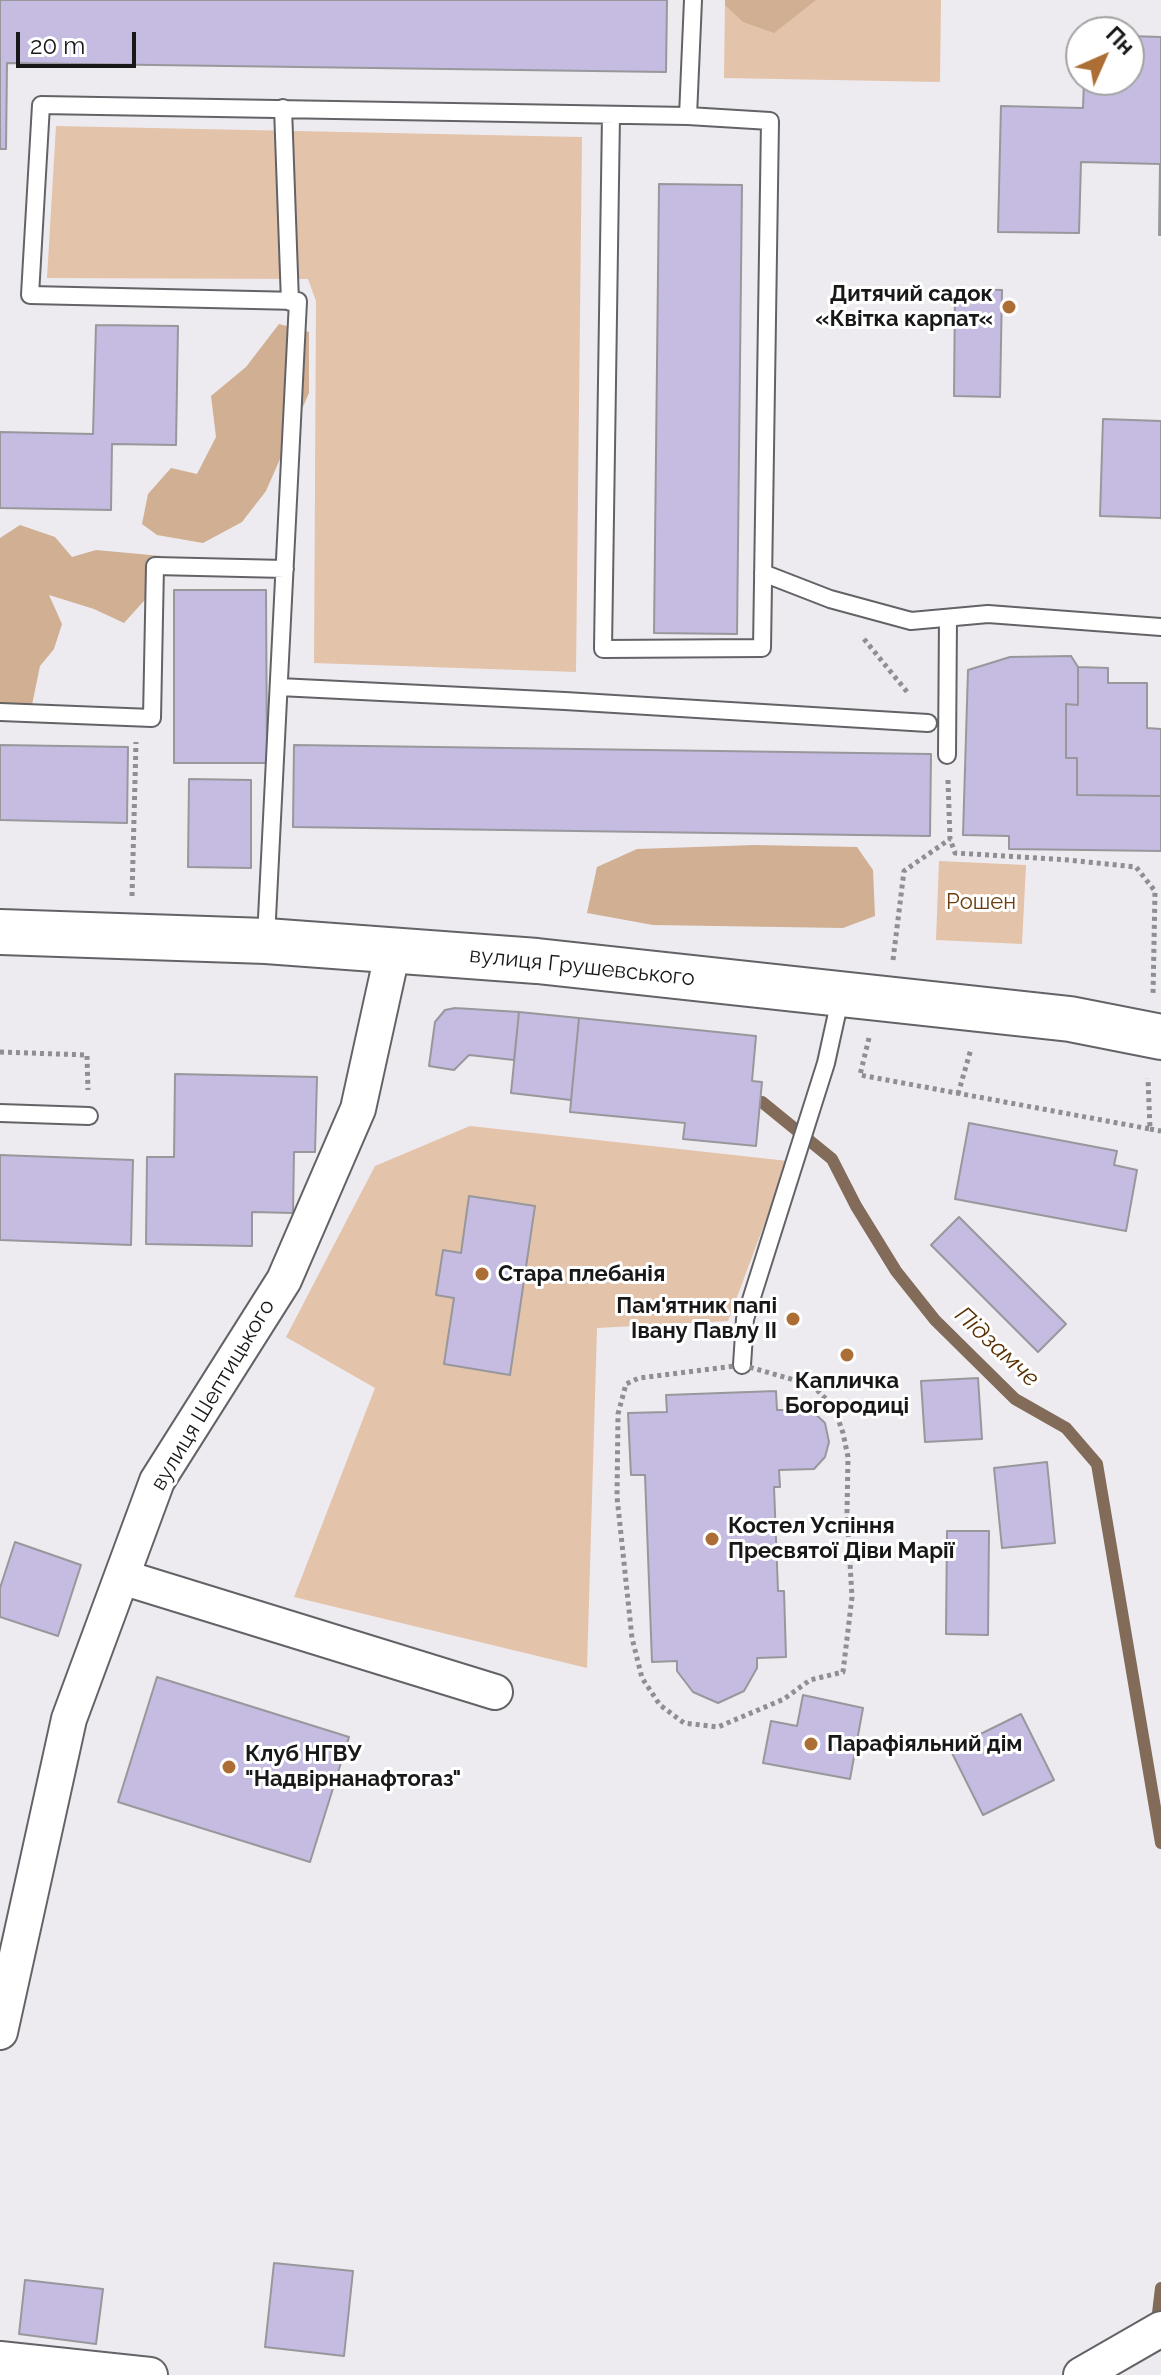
<!DOCTYPE html>
<meta charset="utf-8">
<style>
body{margin:0}
#map{position:relative;width:1161px;height:2375px;overflow:hidden;background:#edebf0;font-family:Raleway,sans-serif}
canvas{display:block}
.north{position:absolute;left:1065px;top:16px;width:80px;height:80px;box-sizing:border-box;background:#fff;border:2px solid #a3a3a3;border-radius:50%;rotate:45deg;font-size:22px;font-weight:700;line-height:32px;text-align:center;color:#181819}
.north::after{content:'';display:block;margin:auto;width:28px;height:36px;background:#ac6e34;clip-path:polygon(50% 0,100% 100%,50% 72%,0 100%)}
.scale{position:absolute;left:16px;top:32px;width:120px;height:36px;box-sizing:border-box;border:4px solid #181819;border-top:0;padding-left:10px;font-size:24px;line-height:28px;white-space:nowrap;color:#181819;-webkit-text-stroke:6px #fff;paint-order:stroke}
</style>
<div id="map">
<canvas width="1161" height="2375"></canvas>
<div class="north">Пн</div>
<div class="scale">20 m</div>
</div>
<script>
const context = document.querySelector('canvas').getContext('2d');
context.lineJoin = 'round';
function fill(path, color) { context.fillStyle = color; context.fill(path, 'evenodd'); }
const toPath = rows => new Path2D(rows.map(r => 'M' + r).join(''));
function strokePath(path, color, width, dash) { context.strokeStyle = color; context.lineWidth = width; context.lineCap = dash ? 'butt' : 'round'; context.setLineDash(dash || []); context.stroke(path); }
function label(font, color, halo, rows, align = 'center') {
  context.font = font + ' Raleway,sans-serif'; context.lineWidth = 6; context.setLineDash([]); context.textBaseline = 'middle'; context.strokeStyle = halo; context.fillStyle = color; for (const [text, x, y, turn = 0] of rows) {
    context.save(); context.translate(x, y); context.rotate((+turn || 0) * Math.PI / 180); context.textAlign = isNaN(turn) ? turn : align; if (halo) context.strokeText(text, 0, 0); context.fillText(text, 0, 0); context.restore();
  }
}
fill(toPath([
 [725,0,941,0,940,82,724,78],
 [56,126,582,137,576,672,314,663,316,301,308,279,47,278],
 [939,861,1026,865,1022,944,936,940],
 [470,1126,788,1161,728,1321,597,1328,587,1668,294,1597,375,1388,286,1337,375,1166]
]), '#e3c3aa');
fill(toPath([
 [725,0,816,0,774,33,743,22,725,5],
 [279,324,309,332,309,393,266,491,242,522,203,543,157,535,142,524,148,494,171,468,197,474,216,437,211,396,246,367],
 [20,525,55,537,72,557,96,550,161,556,161,582,124,623,94,609,49,595,62,624,54,649,40,666,32,705,0,706,0,538],
 [755,845,857,847,873,870,875,916,843,928,653,925,587,913,597,867,637,849]
]), '#d0af93');
strokePath(toPath([
 [762,1102,832,1159,856,1206,896,1271,935,1320,1015,1399,1066,1428,1097,1464,1161,1843],
 [1158,2313,1161,2288]
]), '#826b59', 12);
const building = toPath([
 [0,0,667,0,666,72,7,63,6,149,0,149,0,0],
 [1129,36,1161,37,1161,235,1159,235,1160,164,1081,162,1079,233,998,232,1001,106,1083,108,1084,80,1129,80,1129,36],
 [659,184,742,185,737,634,654,633,659,184],
 [955,289,1002,290,1000,397,954,396,955,289],
 [96,325,178,326,176,445,112,444,111,510,0,508,0,432,93,434,96,325],
 [1103,419,1161,421,1161,518,1100,516,1103,419],
 [174,590,266,590,267,763,174,763,174,590],
 [1071,656,1078,667,1078,705,1066,704,1066,758,1077,758,1077,795,1161,796,1161,851,1009,849,1009,836,963,835,968,670,1010,657,1071,656],
 [1078,667,1108,668,1108,683,1147,683,1147,728,1161,729,1161,796,1077,795,1077,758,1066,758,1066,704,1078,705,1078,667],
 [0,745,128,747,127,823,0,820,0,745],
 [294,745,931,754,930,836,293,827,294,745],
 [189,779,251,780,251,868,188,867,189,779],
 [455,1008,519,1012,514,1060,469,1055,454,1070,429,1066,435,1022,445,1010,455,1008],
 [519,1012,579,1018,571,1100,511,1093,519,1012],
 [579,1018,756,1036,752,1081,762,1082,756,1146,683,1139,685,1123,570,1112,579,1018],
 [175,1074,317,1077,315,1152,294,1152,293,1213,252,1212,252,1246,146,1244,147,1157,174,1157,175,1074],
 [969,1123,1117,1151,1114,1165,1137,1170,1126,1231,955,1199,969,1123],
 [0,1155,133,1160,131,1245,0,1240,0,1155],
 [469,1196,535,1206,510,1375,444,1364,454,1298,436,1295,443,1250,461,1253,469,1196],
 [959,1217,1066,1324,1038,1352,931,1245,959,1217],
 [978,1378,982,1439,925,1442,921,1381,978,1378],
 [776,1391,777,1410,811,1410,825,1423,829,1442,825,1457,814,1469,779,1470,780,1487,774,1487,778,1591,784,1591,786,1657,757,1658,757,1668,744,1691,718,1703,693,1692,677,1671,677,1661,652,1662,645,1475,631,1475,628,1413,667,1412,666,1395,776,1391],
 [1047,1462,1055,1543,1002,1548,994,1468,1047,1462],
 [947,1531,989,1531,988,1635,946,1634,947,1531],
 [15,1542,81,1565,58,1636,0,1617,0,1588,15,1542],
 [157,1677,349,1737,310,1862,118,1802,157,1677],
 [803,1695,863,1708,850,1779,763,1763,771,1721,797,1726,803,1695],
 [1021,1714,1054,1780,983,1815,950,1749,1021,1714],
 [274,2263,353,2271,344,2356,265,2347,274,2263],
 [25,2280,103,2289,96,2344,19,2334,25,2280]
]);
fill(building, '#c6bce2');
strokePath(building, '#98979b', 2);
const lane = toPath([
 [283,108,290,302],
 [688,116,693,0],
 [763,573,830,599,911,621,988,614,1161,627],
 [279,687,565,701,928,723],
 [0,712,152,718,155,566,285,569],
 [947,755,948,618],
 [266,938,298,301,30,295,41,105,688,116,770,121,762,648,603,649,611,115],
 [0,1113,89,1116],
 [742,1365,745,1319,826,1063,841,995]
]);
const street = toPath([
 [122,1577,495,1692],
 [0,2032,69,1719,157,1481,284,1280,358,1109,393,950],
 [0,2359,150,2375],
 [1081,2375,1161,2329]
]);
const secondary = toPath([
 [0,932,266,941,537,961,1070,1019,1161,1037]
]);
strokePath(lane, '#636266', 20);
strokePath(street, '#636266', 38);
strokePath(secondary, '#636266', 48);
strokePath(toPath([
 [864,639,908,693],
 [948,780,950,839,955,853,1068,860,1136,867,1155,891,1153,995],
 [132,896,136,742],
 [893,960,904,871,950,839],
 [869,1038,860,1075,1150,1129,1148,1078],
 [0,1052,87,1055,88,1090],
 [958,1094,971,1049],
 [1150,1129,1161,1131],
 [742,1365,812,1385,834,1407,843,1433,848,1457,847,1512,852,1597,843,1672,810,1680,784,1699,718,1727,684,1723,660,1705,642,1678,632,1638,617,1497,618,1414,626,1384,639,1378,742,1365]
]), '#8f8e91', 5, [4, 4]);
strokePath(lane, '#fff', 16);
strokePath(street, '#fff', 34);
strokePath(secondary, '#fff', 44);
for (const [x, y, r, color] of [
 [1009,307,8,"#ac6e34"],
 [482,1274,8,"#ac6e34"],
 [793,1319,8,"#ac6e34"],
 [847,1355,8,"#ac6e34"],
 [712,1539,8,"#ac6e34"],
 [811,1744,8,"#ac6e34"],
 [229,1767,8,"#ac6e34"]
]) { const dot = new Path2D(); dot.arc(x, y, r, 0, 2 * Math.PI); context.fillStyle = color; context.fill(dot); strokePath(dot, '#fff', 3); }
label('bold 22px', '#181819', '#fff', [
 ["Дитячий садок",993,294,"right"],
 ["«Квітка карпат«",993,319,"right"],
 ["Стара плебанія",498,1274],
 ["Пам'ятник папі",777,1306,"right"],
 ["Івану Павлу ІІ",777,1331,"right"],
 ["Капличка",847,1381,"center"],
 ["Богородиці",847,1406,"center"],
 ["Костел Успіння",728,1526],
 ["Пресвятої Діви Марії",728,1551],
 ["Парафіяльний дім",827,1744],
 ["Клуб НГВУ",245,1754],
 ["\"Надвірнанафтогаз\"",245,1779]
], 'left');
label('22px', '#6b3e11', '#fff', [
 ["Рошен",981,902]
]);
label('22px', '#181819', '#fff', [
 ["вулиця Грушевського",582,967,6],
 ["вулиця Шептицького",213,1395,-59]
]);
label('italic 24px', '#5a2f00', '#fff', [
 ["Підзамче",997,1347,43]
]);
</script>
